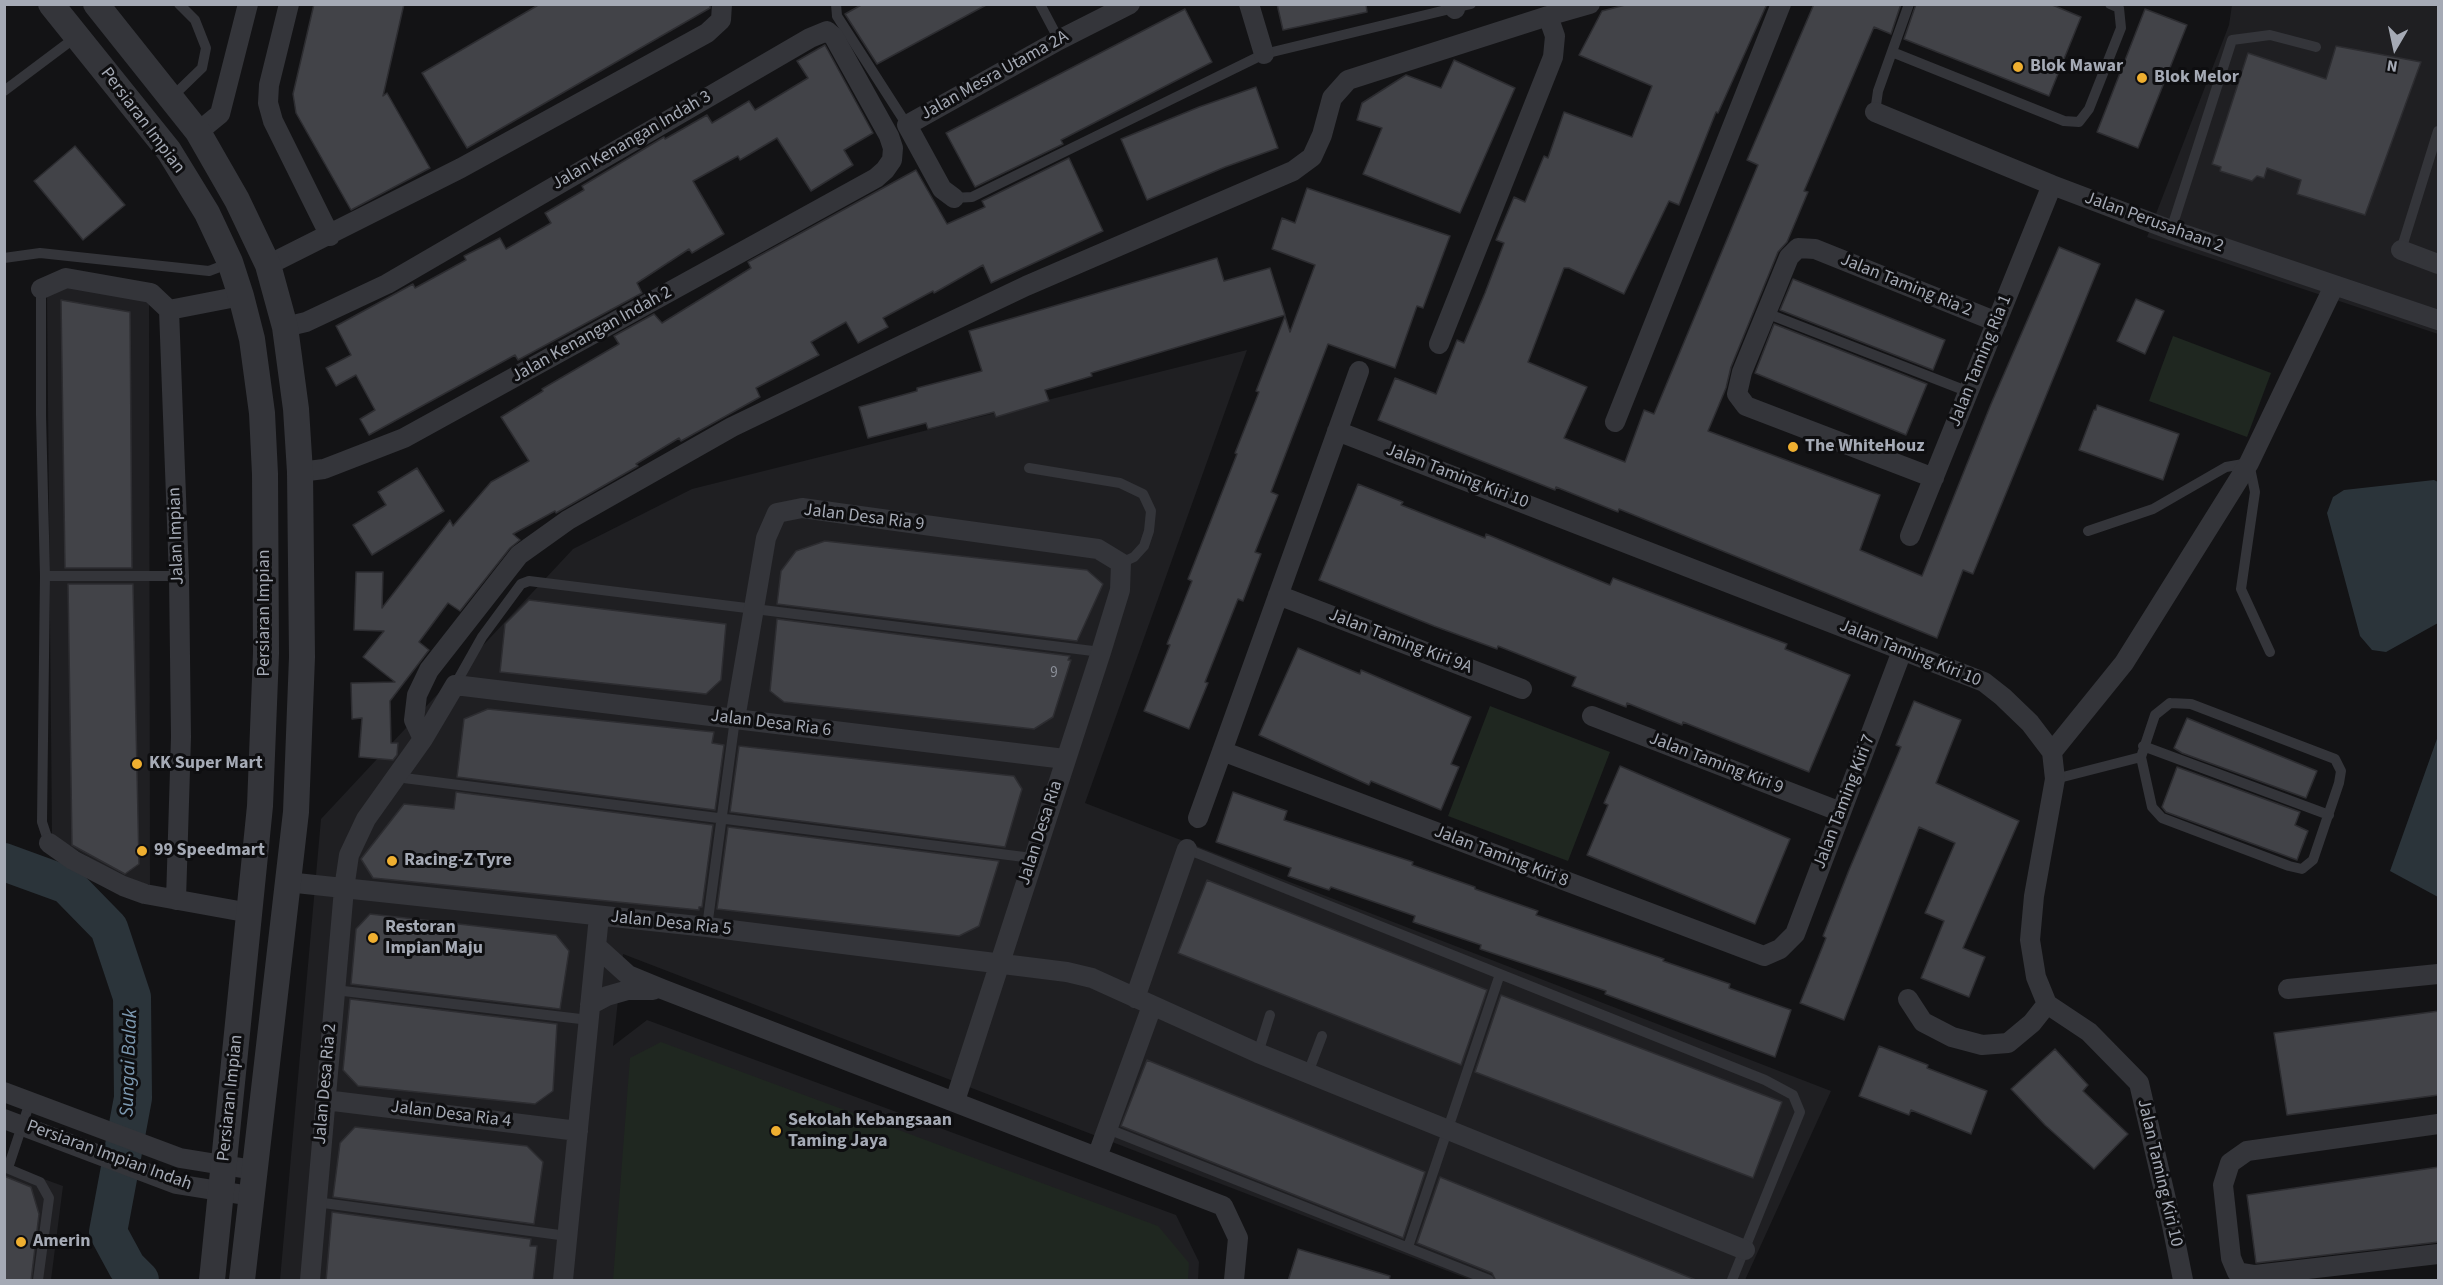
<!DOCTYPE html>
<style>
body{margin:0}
#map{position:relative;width:2443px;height:1285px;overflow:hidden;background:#131315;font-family:"Source Sans 3",sans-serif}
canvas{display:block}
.frame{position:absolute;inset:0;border:6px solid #a5aab5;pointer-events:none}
.north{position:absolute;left:2365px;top:18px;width:60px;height:60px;-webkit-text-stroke:4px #0e0e10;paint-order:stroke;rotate:189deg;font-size:16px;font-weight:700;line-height:24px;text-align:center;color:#a5aab5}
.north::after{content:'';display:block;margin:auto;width:21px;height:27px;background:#a5aab5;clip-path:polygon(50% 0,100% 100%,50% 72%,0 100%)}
</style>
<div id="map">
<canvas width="2443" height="1285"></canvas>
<div class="frame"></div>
<div class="north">N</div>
</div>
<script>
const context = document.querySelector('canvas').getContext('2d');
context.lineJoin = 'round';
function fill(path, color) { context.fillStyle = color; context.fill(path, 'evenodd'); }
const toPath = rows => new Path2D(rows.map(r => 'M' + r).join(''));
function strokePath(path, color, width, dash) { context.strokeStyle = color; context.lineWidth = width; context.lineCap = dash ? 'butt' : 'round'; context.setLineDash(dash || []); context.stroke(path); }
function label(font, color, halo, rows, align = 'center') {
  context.font = font + ' "Source Sans 3",sans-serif'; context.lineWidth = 6; context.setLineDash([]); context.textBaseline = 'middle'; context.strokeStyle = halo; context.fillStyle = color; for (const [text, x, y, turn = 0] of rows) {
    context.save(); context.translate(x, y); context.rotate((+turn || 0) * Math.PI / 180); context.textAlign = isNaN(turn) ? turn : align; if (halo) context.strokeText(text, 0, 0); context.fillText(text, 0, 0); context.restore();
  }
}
fill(toPath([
 [2232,5,2438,5,2438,334,2147,237,2229,25],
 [66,286,149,301,150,885,125,878,52,836,47,296],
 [1247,350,1085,803,1831,1091,1745,1280,1471,1280,623,954,613,1046,647,1020,1176,1215,1199,1262,1198,1280,280,1280,321,819,573,549,692,489],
 [5,1165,63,1186,51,1280,5,1280]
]), '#1f1f22');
fill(toPath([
 [2173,336,2271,373,2247,437,2149,401],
 [1490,706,1610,752,1568,861,1448,816],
 [661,1042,1158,1226,1189,1263,1188,1280,613,1280,630,1058]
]), '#1f2720');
fill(toPath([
 [2434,480,2438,482,2438,623,2386,652,2372,650,2360,636,2327,513,2333,497,2344,490],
 [2438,736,2438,897,2390,871]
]), '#2b343a');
strokePath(toPath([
 [4,862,67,885,109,928,132,997,133,1098,108,1232,127,1267,140,1280]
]), '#2b343a', 38);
const building = toPath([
 [314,4,404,4,383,96,387,93,430,168,351,210,296,113,293,94,314,4],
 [540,4,710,4,710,8,467,148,422,73,540,4],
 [863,4,988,4,877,64,845,14,863,4],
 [1277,4,1366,4,1367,12,1283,30,1277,4],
 [1629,4,1767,4,1718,113,1716,112,1679,205,1669,201,1624,294,1569,268,1564,268,1528,362,1587,387,1564,438,1625,462,1644,410,1654,414,1758,165,1747,160,1814,4,1901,4,1891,34,1874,27,1804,191,1808,192,1787,242,1778,252,1731,367,1726,388,1708,431,1880,495,1860,550,1922,576,1991,404,2059,247,2100,264,1973,574,1963,570,1937,638,1619,509,1618,512,1556,487,1555,490,1378,420,1395,378,1436,394,1457,340,1464,343,1485,293,1504,243,1496,240,1514,197,1525,202,1544,156,1548,158,1564,112,1632,137,1652,86,1579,55,1602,11,1629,4],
 [1916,4,2050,4,2081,17,2049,96,1904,39,1916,4],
 [1185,9,1212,62,1061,140,1063,144,975,187,946,133,1185,9],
 [2145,9,2187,25,2138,148,2097,132,2145,9],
 [825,45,873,133,844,150,853,165,811,191,777,138,740,160,738,156,693,181,724,234,692,253,689,249,637,283,642,293,518,360,515,355,369,435,360,419,375,410,356,375,336,386,326,368,351,355,336,326,413,284,415,288,466,260,464,256,500,238,506,249,551,223,545,213,584,190,582,186,664,137,665,139,707,115,712,123,749,101,755,110,808,78,797,61,825,45],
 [2336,46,2421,62,2365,215,2297,194,2301,180,2267,168,2264,178,2257,176,2252,181,2220,171,2221,167,2212,164,2248,53,2326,79,2336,46],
 [1454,60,1515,88,1460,213,1363,174,1382,128,1357,120,1362,103,1406,75,1441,88,1454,60],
 [1256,87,1278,148,1225,167,1147,200,1121,139,1199,107,1256,87],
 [75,146,125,205,83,240,34,181,75,146],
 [1069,158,1103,231,991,283,983,265,934,293,933,291,883,318,888,327,858,343,846,322,811,342,819,355,756,388,760,397,681,441,679,438,636,464,638,466,556,513,555,511,513,534,520,540,510,548,460,611,448,603,419,642,429,650,390,701,391,743,398,743,397,755,393,760,359,757,362,718,352,719,351,683,395,682,363,657,384,631,354,630,356,572,383,572,382,608,450,520,453,526,491,482,529,461,501,417,543,391,542,389,619,344,614,336,654,314,662,323,751,268,748,262,916,170,947,224,985,207,982,201,1069,158],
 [1307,188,1450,236,1423,308,1417,306,1395,368,1328,344,1271,492,1278,495,1255,552,1261,554,1243,601,1238,599,1205,682,1208,683,1189,729,1144,711,1170,645,1167,644,1192,581,1188,579,1237,454,1235,453,1259,392,1256,391,1285,316,1290,332,1315,265,1272,249,1282,218,1295,223,1307,188],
 [1217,258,1224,281,1270,268,1285,315,1091,373,1092,376,1045,390,1049,401,996,417,994,412,928,429,926,423,868,438,859,407,917,391,917,388,982,371,969,331,1217,258],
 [1793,279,1945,340,1933,370,1780,310,1793,279],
 [2136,299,2164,311,2145,354,2117,341,2136,299],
 [61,300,130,312,132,568,65,568,61,300],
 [1774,324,1927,384,1906,435,1755,373,1774,324],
 [2097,405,2179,434,2163,480,2079,450,2094,410,2096,410,2097,405],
 [417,468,444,511,372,555,353,525,386,505,378,492,417,468],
 [1358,484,1403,502,1401,505,1485,538,1486,534,1610,585,1613,578,1742,627,1787,644,1785,649,1850,675,1809,772,1683,722,1682,725,1627,703,1626,707,1572,686,1576,677,1498,646,1497,649,1434,626,1319,580,1358,484],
 [825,541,1087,570,1103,584,1077,641,777,604,781,571,796,551,825,541],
 [68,584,133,584,139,864,125,874,72,845,68,584],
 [529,600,726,624,721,680,706,694,500,672,505,624,529,600],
 [777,619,1070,656,1068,660,1071,660,1053,717,1034,729,784,702,770,691,777,619],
 [1298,648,1360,674,1361,670,1471,717,1451,764,1459,767,1441,810,1371,781,1369,785,1259,735,1298,648],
 [1914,701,1961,720,1936,783,2019,821,1963,948,1985,957,1969,997,1921,978,1944,921,1925,913,1955,843,1919,827,1844,1020,1800,1003,1826,938,1823,936,1849,870,1901,747,1896,745,1914,701],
 [488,709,714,732,712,743,724,745,715,810,457,777,464,719,488,709],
 [2187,718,2317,771,2306,798,2182,753,2174,748,2187,718],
 [739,746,1014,776,1022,789,1005,847,730,812,739,746],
 [1620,766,1790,839,1755,924,1587,855,1608,805,1604,803,1620,766],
 [2177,767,2300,812,2295,825,2308,831,2297,860,2166,812,2162,807,2177,767],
 [456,792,713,825,702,907,699,907,699,910,373,878,361,859,404,804,454,809,456,792],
 [1233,792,1287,811,1284,820,1413,862,1412,865,1475,887,1475,889,1538,911,1536,915,1664,959,1663,961,1730,984,1729,988,1791,1010,1775,1057,1605,994,1606,991,1480,949,1481,945,1413,922,1415,916,1331,887,1329,890,1288,876,1291,868,1216,842,1233,792],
 [728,827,999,861,979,926,959,936,717,909,728,827],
 [1207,880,1487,990,1461,1065,1178,953,1207,880],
 [370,914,556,935,569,951,560,1009,351,984,356,929,370,914],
 [1501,995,1782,1102,1753,1178,1475,1072,1501,995],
 [350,999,557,1024,553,1091,535,1104,358,1086,343,1070,350,999],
 [2439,1011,2439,1095,2287,1115,2274,1033,2439,1011],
 [1879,1046,1928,1065,1927,1068,1987,1091,1971,1134,1911,1110,1909,1115,1859,1096,1879,1046],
 [2055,1049,2088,1085,2083,1091,2128,1134,2094,1169,2045,1125,2011,1089,2055,1049],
 [1147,1060,1425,1172,1403,1238,1121,1126,1147,1060],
 [355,1127,527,1146,543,1162,534,1224,333,1197,340,1143,355,1127],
 [2439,1167,2439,1242,2256,1263,2247,1195,2439,1167],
 [4,1176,31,1187,39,1214,31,1281,4,1281,4,1176],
 [1440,1177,1696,1280,1696,1281,1496,1281,1492,1273,1417,1243,1440,1177],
 [332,1212,531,1239,530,1246,537,1246,533,1281,326,1281,332,1212],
 [1298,1249,1390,1276,1389,1281,1288,1281,1298,1249]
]);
fill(building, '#424348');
strokePath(building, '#2d2d31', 1.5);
strokePath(toPath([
 [836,4,837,16,907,125],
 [1040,4,1059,40],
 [1892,52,2064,121,2079,122,2089,109,2121,28,2119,8,2110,4],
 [4,91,76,37],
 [172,97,202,68,206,48,195,20,179,4],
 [1875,112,1878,91,1909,4],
 [954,198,972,197,1264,54,1471,4],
 [2171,230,2232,40,2270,35,2316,47],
 [2401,250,2438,131],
 [4,258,40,253,209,271,230,263],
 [41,289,41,415,45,576,42,822,49,843],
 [1766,313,1969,392],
 [1029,468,1120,483,1143,494,1151,511,1149,531,1144,546,1134,557,1121,563],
 [2088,531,2153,509,2226,467,2249,463,2255,492,2241,589,2270,652],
 [45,576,179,576],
 [455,685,482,637,521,584,529,581,1101,652],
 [2170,703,2191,704,2335,759,2341,771,2339,783,2313,860,2302,869,2289,866,2162,818,2152,807,2141,757,2155,715,2170,703],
 [2143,746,2329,815],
 [396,777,1032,858],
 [2055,779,2141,757],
 [1187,849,1765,1080,1793,1095,1800,1112,1732,1280],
 [707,927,735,719],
 [335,990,589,1020],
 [1258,1053,1270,1015],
 [1308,1073,1322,1036],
 [1108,1129,1489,1280],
 [4,1167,40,1182,49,1198,38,1280],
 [8,1168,30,1102],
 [316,1202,567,1236],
 [1408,1247,1500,974]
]), '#34353a', 10);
strokePath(toPath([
 [289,4,269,85,268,103,273,121,330,236],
 [1249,4,1264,54],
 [1453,4,1455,9],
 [1875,112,2052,185,2171,230,2438,320],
 [198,132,220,114,248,4],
 [954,198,942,189,907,125,1059,40,1130,4],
 [2401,250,2438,264],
 [268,265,461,168,707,33,721,20,722,4],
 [41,289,66,278,151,293,169,310,179,576,181,737,176,900],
 [169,310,241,296],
 [285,327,306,322,387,284,810,38,827,31,834,37,889,136,893,148,892,160,885,170,876,178,404,438,324,469,300,472],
 [1439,344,1553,57,1555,36,1548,16],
 [1615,422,1781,4],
 [1337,431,1984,682,2003,697,2030,723,2052,752,2055,779,2034,896,2030,940,2036,977,2047,1004,2089,1032,2139,1083,2172,1225,2183,1280],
 [1934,478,1746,406,1737,394,1742,372,1789,257,1798,248,1815,249,1997,322],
 [1910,536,2052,185],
 [1278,595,1522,689],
 [1592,716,1841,812],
 [735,719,766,538,777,513,802,508,1098,549,1121,563,1120,590,1101,652,955,1101],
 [423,739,414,720,417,695,429,670,519,555,568,520,732,427,902,345,1026,286,1293,171,1312,157,1322,135,1332,98,1348,80,1548,16,1590,4],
 [1222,751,1764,956,1780,949,1795,934,1902,651],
 [2052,752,2124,663,2249,463,2334,286],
 [1198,818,1359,371],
 [49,843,73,860,123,886,145,894,250,913],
 [287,882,707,927,1067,972,1092,978,1258,1053,1745,1250],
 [596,946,628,975,662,989,1223,1206,1238,1238,1234,1280],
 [2288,989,2438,974],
 [1135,998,1187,849],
 [1908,999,1923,1022,1952,1037,1982,1045,2008,1043,2032,1023,2047,1004],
 [590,1005,607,996,628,990,653,990],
 [4,1092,180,1158,254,1170],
 [325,1100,578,1131],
 [4,1119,176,1184,251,1196],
 [2438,1124,2247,1151,2230,1163,2223,1185,2231,1258,2237,1272,2255,1275,2438,1254],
 [1097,1157,1152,1006],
 [310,1280,344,889,349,855,366,819,423,739,455,685,1065,759],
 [563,1280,599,916]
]), '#34353a', 20);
strokePath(toPath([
 [51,4,169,151,207,213,230,262,241,296,252,339,262,413,265,474,266,653,260,806,212,1280],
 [96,4,198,132,237,200,268,265,285,327,296,409,300,472,302,657,296,812,242,1280]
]), '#34353a', 26);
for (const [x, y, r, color] of [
 [2018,67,6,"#efaf30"],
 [2142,78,6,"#efaf30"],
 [1793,447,6,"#efaf30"],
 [137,764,6,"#efaf30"],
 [142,851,6,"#efaf30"],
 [392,861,6,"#efaf30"],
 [373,938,6,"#efaf30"],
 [776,1131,6,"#efaf30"],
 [21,1242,6,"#efaf30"]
]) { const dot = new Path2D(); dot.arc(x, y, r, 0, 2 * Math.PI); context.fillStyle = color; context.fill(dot); strokePath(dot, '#0e0e10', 2); }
label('15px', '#8c909a', null, [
 ["9",1054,674]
]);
label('bold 18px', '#a5aab5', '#0e0e10', [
 ["Blok Mawar",2030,67],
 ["Blok Melor",2154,78],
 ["The WhiteHouz",1805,447],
 ["KK Super Mart",149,764],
 ["99 Speedmart",154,851],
 ["Racing-Z Tyre",404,861],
 ["Restoran",385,928],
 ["Impian Maju",385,949],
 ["Sekolah Kebangsaan",788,1121],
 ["Taming Jaya",788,1142],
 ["Amerin",33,1242]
], 'left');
label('18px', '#a5aab5', '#0e0e10', [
 ["Jalan Mesra Utama 2A",995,76,-29],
 ["Persiaran Impian",142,121,53],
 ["Jalan Kenangan Indah 3",632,141,-30],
 ["Jalan Perusahaan 2",2154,223,20],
 ["Jalan Taming Ria 2",1906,286,22],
 ["Jalan Kenangan Indah 2",592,335,-29],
 ["Jalan Taming Ria 1",1981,361,-68],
 ["Jalan Taming Kiri 10",1457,477,21],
 ["Jalan Desa Ria 9",864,518,7],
 ["Jalan Impian",177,536,-92],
 ["Persiaran Impian",265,613,-90],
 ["Jalan Taming Kiri 9A",1400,642,21],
 ["Jalan Taming Kiri 10",1910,654,22],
 ["Jalan Desa Ria 6",771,724,7],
 ["Jalan Taming Kiri 9",1716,764,21],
 ["Jalan Taming Kiri 7",1845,802,-69],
 ["Jalan Desa Ria",1041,833,-72],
 ["Jalan Taming Kiri 8",1501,857,21],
 ["Jalan Desa Ria 5",671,924,6],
 ["Jalan Desa Ria 2",326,1084,-85],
 ["Persiaran Impian",231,1098,-84],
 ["Jalan Desa Ria 4",451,1115,7],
 ["Persiaran Impian Indah",109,1156,20],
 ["Jalan Taming Kiri 10",2159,1173,77]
]);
label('italic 20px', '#7c98b0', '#0e0e10', [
 ["Sungai Balak",130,1063,-88]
]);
</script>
